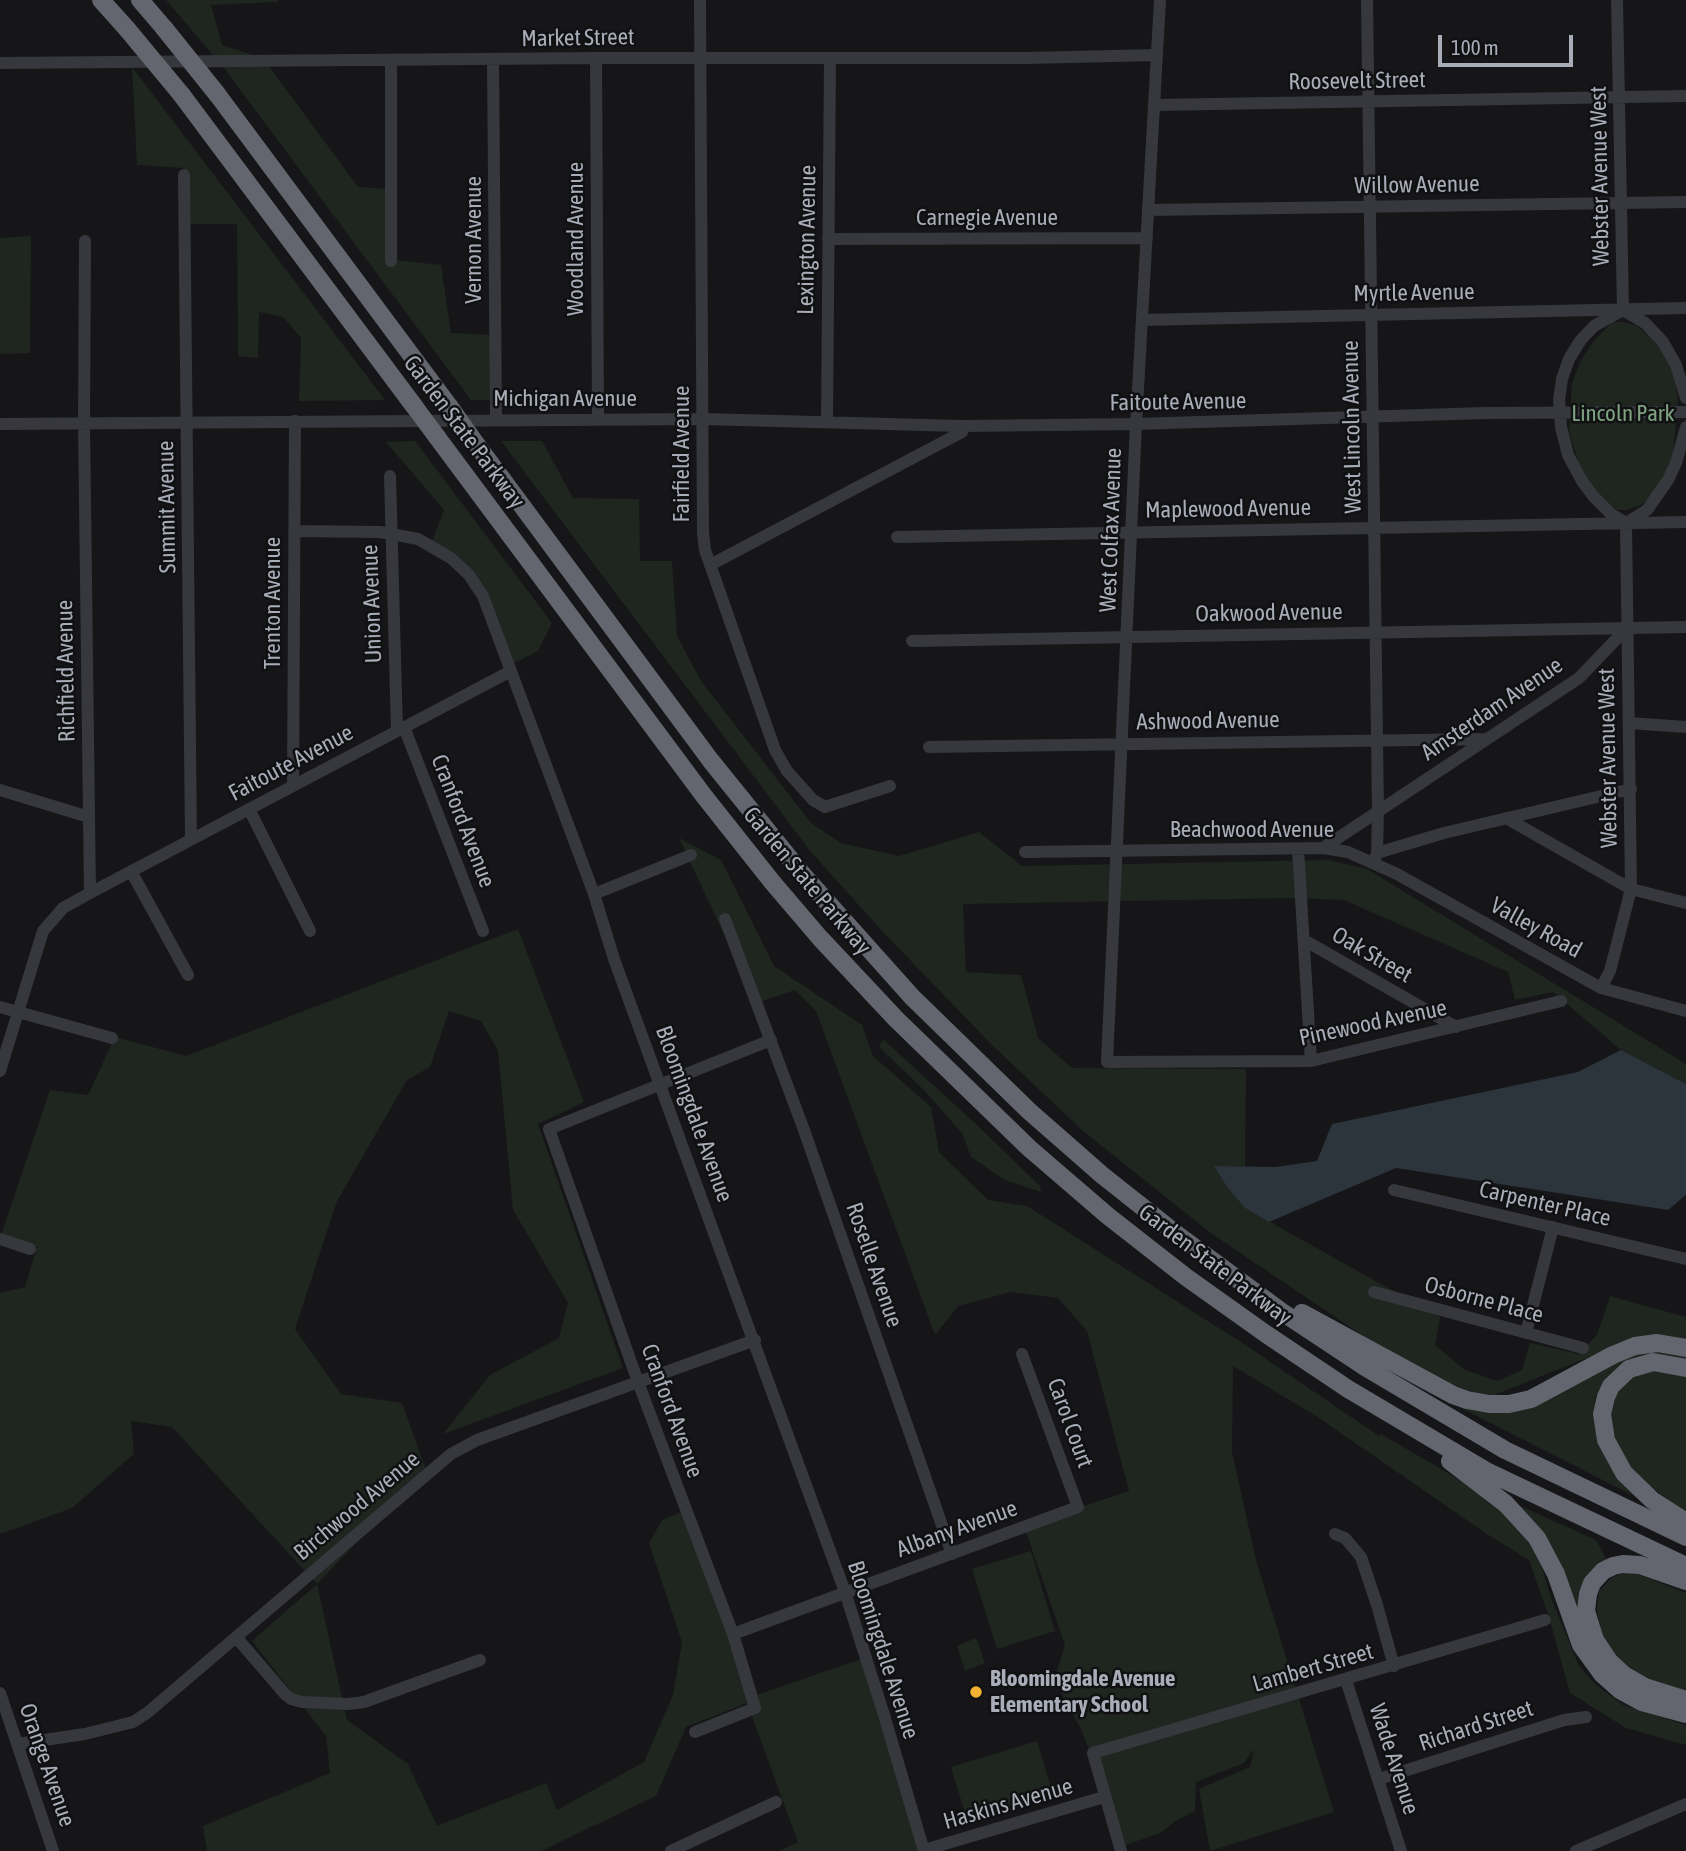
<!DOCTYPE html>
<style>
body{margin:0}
#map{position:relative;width:1686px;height:1851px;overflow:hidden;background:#161618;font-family:"Asap Condensed",sans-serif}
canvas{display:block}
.scale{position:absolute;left:1438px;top:35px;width:135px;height:32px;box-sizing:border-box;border:4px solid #a8adb8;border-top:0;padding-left:9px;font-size:21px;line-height:24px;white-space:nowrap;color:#a8adb8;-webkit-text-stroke:5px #111113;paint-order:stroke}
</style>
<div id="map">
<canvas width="1686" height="1851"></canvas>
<div class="scale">100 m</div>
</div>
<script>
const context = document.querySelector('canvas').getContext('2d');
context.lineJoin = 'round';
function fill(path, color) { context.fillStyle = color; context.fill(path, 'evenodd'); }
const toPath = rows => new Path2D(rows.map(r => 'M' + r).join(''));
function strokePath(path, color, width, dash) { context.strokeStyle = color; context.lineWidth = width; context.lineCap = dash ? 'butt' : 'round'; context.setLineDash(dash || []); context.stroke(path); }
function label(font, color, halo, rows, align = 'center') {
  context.font = font + ' "Asap Condensed",sans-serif'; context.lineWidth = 5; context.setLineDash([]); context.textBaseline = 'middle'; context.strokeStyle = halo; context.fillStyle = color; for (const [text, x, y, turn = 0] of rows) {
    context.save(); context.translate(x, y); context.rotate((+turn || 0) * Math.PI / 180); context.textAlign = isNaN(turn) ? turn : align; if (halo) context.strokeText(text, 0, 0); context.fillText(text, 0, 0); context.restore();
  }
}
fill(toPath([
 [166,0,278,0,277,2,211,5,222,45,263,58,358,187,390,189,395,260,441,265,451,333,496,335,499,400,471,400,224,68],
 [132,67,385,400,299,401,301,338,283,317,259,312,258,358,238,356,237,224,185,224,184,168,137,165],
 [31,236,30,353,0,354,0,238],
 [1612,322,1624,322,1636,325,1657,344,1673,369,1678,400,1673,457,1665,475,1655,492,1641,505,1626,510,1618,510,1607,506,1582,474,1569,432,1572,383,1580,362,1594,341],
 [415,441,552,623,538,651,510,665,481,585,431,544,444,510,386,442],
 [501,441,542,441,573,498,639,499,640,561,672,561,677,636,701,681,811,823,841,843,899,856,979,832,1022,866,1328,860,1367,869,1686,1064,1686,1084,1621,1050,1553,992,1515,1000,1508,972,1344,900,1291,898,963,904,966,972,1021,975,1038,1038,1072,1068,1246,1069,1245,1167,1215,1166,1227,1187,1245,1208,1440,1317,1435,1345,1465,1370,1497,1381,1522,1370,1530,1343,1579,1354,1597,1335,1610,1296,1686,1317,1686,1513,1668,1505,1670,1501,1632,1472,1616,1439,1609,1433,1597,1408,1636,1497,1463,1409,1466,1406,1494,1413,1508,1412,1597,1354,1489,1397,1423,1376,1212,1234,1083,1131,990,1043,883,932,811,852],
 [679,838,721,860,774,966,862,1025,873,1056,931,1107,939,1152,988,1200,1027,1206,1247,1346,1379,1436,1381,1434,1470,1486,1501,1511,1522,1532,1538,1554,1551,1598,1579,1666,1594,1683,1623,1705,1686,1725,1686,1745,1626,1728,1570,1693,1549,1617,1529,1560,1487,1534,1316,1416,1233,1366,1232,1452,1256,1560,1334,1812,1210,1851,1199,1789,1250,1767,1254,1749,1244,1763,1196,1782,1195,1811,1177,1820,1160,1833,1126,1845,1081,1729,1054,1680,1065,1645,1024,1526,1129,1491,1087,1331,1058,1298,1011,1292,958,1306,935,1335,816,1011,795,990,756,1003],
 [518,929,584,1102,538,1124,623,1368,443,1434,490,1375,559,1338,568,1303,513,1210,498,1051,481,1021,449,1011,430,1067,407,1080,337,1201,295,1329,341,1394,402,1403,426,1470,317,1584,347,1720,408,1764,437,1826,546,1783,557,1810,644,1762,673,1695,682,1642,649,1543,662,1520,684,1511,751,1697,864,1658,928,1851,780,1851,798,1842,747,1703,686,1727,656,1796,541,1851,207,1851,203,1826,330,1773,326,1736,252,1641,317,1584,172,1427,131,1421,134,1454,72,1508,0,1534,0,1293,25,1287,37,1247,1,1235,50,1090,88,1095,115,1037,186,1056],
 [883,1039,977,1125,1040,1186,1041,1192,1005,1180,971,1157,962,1133,922,1088,879,1047],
 [1518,1505,1596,1540,1607,1560,1578,1615,1516,1507],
 [1031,1551,1055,1631,997,1649,972,1569],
 [1628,1572,1638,1574,1686,1593,1686,1691,1643,1679,1623,1664,1604,1641,1597,1611,1599,1591,1613,1577],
 [976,1638,985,1663,965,1671,957,1646],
 [1037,1741,1053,1794,967,1820,951,1767]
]), '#1e261f');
fill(toPath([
 [1621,1050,1686,1084,1686,1195,1668,1210,1396,1168,1269,1222,1245,1208,1227,1187,1214,1166,1276,1167,1317,1161,1332,1124,1578,1072]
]), '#2c353c');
strokePath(toPath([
 [700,0,703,532,705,550,775,750,787,771,813,800,825,807,890,786],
 [1160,0,1136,424,1107,1062,1311,1061,1561,1001],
 [1367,0,1378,810,1377,853],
 [1617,0,1623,310],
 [596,58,598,419],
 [493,60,496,420],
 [0,63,596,58,1026,58,1157,55],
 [1154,105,1686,96],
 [184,175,191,839],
 [1148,210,1686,202],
 [828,239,1147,238],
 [391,261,391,60],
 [1142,320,1686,308],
 [827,422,830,59],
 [0,424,703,419,962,426,1136,424,1486,413,1686,412],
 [390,476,397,731],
 [1626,523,1611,514,1593,496,1582,481,1568,455,1561,427,1559,400,1562,379,1569,359,1580,341,1594,326,1623,310,1645,323,1663,342,1676,365,1686,398],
 [1626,523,1647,510,1668,480,1676,463,1686,427],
 [295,531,380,532,418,539,451,558,469,575,483,596,594,894,614,959,845,1592,884,1715,924,1851],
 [897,537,1686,522],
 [710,565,962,432,962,426],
 [912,641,1686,627],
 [1629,723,1686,727],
 [404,727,483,931],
 [929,747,1487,739],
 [293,786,295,421],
 [0,790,89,817],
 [249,809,310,931],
 [1506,818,1631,889,1686,903],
 [1323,848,1579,678,1627,628],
 [1298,849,1311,1061],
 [1025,852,1323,848,1348,852,1397,874,1601,988,1686,1011],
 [1375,859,1377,853,1444,833,1631,789],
 [131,871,188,975],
 [90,893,511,671],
 [594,894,691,855],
 [725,919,804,1130,952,1554],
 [1304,940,1456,1027],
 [1601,988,1610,971,1631,889,1626,523],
 [0,1007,112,1038],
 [0,1071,43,931,63,908,90,893,84,424,85,241],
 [1394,1190,1686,1259],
 [0,1239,30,1249],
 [1374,1292,1583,1348],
 [1526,1333,1553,1227],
 [1335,1534,1345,1538,1361,1557,1377,1605,1394,1666],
 [733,1634,1078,1507,1022,1354],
 [236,1637,285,1694,291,1699,302,1702,348,1704,364,1702,480,1660],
 [1346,1680,1401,1851],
 [0,1693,53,1851],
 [695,1732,755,1708,733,1634,638,1382,549,1129,771,1040],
 [17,1744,85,1734,133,1722,147,1713,451,1454,477,1440,755,1340],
 [1379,1779,1564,1720,1586,1717],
 [924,1850,1104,1797],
 [671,1851,776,1802],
 [1121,1851,1093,1753,1545,1620],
 [1576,1851,1686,1804]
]), '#37383d', 12);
strokePath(toPath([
 [101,0,127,29],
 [140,0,164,28],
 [181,94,414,406],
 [217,94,449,406],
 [437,437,704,796,773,883,820,938,896,1019,1029,1148,1108,1216,1186,1277,1266,1334,1348,1389,1488,1472,1686,1566],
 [471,437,711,761,803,875,912,997,1029,1111,1102,1175,1179,1236,1282,1312,1365,1367,1505,1450,1686,1537],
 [1302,1313,1453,1395,1467,1400,1489,1404,1509,1404,1531,1399,1613,1355,1635,1346,1657,1343,1686,1348],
 [1686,1368,1653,1362,1629,1369,1611,1386,1606,1397,1602,1414,1606,1440,1624,1473,1652,1500,1686,1522],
 [1450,1461,1506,1504,1537,1538,1556,1574,1581,1645,1602,1674,1620,1690,1642,1702,1686,1714],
 [1686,1581,1640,1565,1623,1564,1613,1566,1603,1571,1592,1583,1588,1594,1586,1611,1595,1640,1609,1661,1624,1675,1645,1687,1686,1700]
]), '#63666e', 18);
strokePath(toPath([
 [164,28,217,94],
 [127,29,181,94],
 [414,406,437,437],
 [449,406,471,437]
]), '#63666e', 18);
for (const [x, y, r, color] of [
 [976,1692,7,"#f2b134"]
]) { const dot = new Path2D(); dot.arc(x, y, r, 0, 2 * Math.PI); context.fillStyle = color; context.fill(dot); strokePath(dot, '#111113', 2.5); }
label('23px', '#a8adb8', '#111113', [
 ["Market Street",578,38,-1],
 ["Roosevelt Street",1357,81,-1],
 ["Webster Avenue West",1600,176,-91],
 ["Willow Avenue",1417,185,-1],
 ["Carnegie Avenue",987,218],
 ["Woodland Avenue",576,239,-90],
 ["Vernon Avenue",474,240,-90],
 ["Lexington Avenue",807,240,-89],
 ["Myrtle Avenue",1414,293,-1],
 ["Michigan Avenue",565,399],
 ["Faitoute Avenue",1178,402,-1],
 ["West Lincoln Avenue",1352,427,-91],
 ["Garden State Parkway",464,432,53],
 ["Fairfield Avenue",682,454,-90],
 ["Summit Avenue",167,507,-91],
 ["Maplewood Avenue",1228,509,-1],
 ["West Colfax Avenue",1111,530,-88],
 ["Trenton Avenue",273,603,-90],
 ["Union Avenue",372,604,-92],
 ["Oakwood Avenue",1269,613,-1],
 ["Richfield Avenue",66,671,-91],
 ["Amsterdam Avenue",1492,709,-34],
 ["Ashwood Avenue",1208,721,-1],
 ["Webster Avenue West",1608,758,-91],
 ["Faitoute Avenue",291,763,-28],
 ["Cranford Avenue",463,821,69],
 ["Beachwood Avenue",1252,830],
 ["Garden State Parkway",807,881,50],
 ["Valley Road",1536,928,29],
 ["Oak Street",1372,955,30],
 ["Pinewood Avenue",1373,1023,-12],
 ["Bloomingdale Avenue",694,1114,70],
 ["Carpenter Place",1545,1204,13],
 ["Roselle Avenue",874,1265,71],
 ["Garden State Parkway",1215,1265,37],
 ["Osborne Place",1484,1300,15],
 ["Cranford Avenue",672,1411,70],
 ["Carol Court",1070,1423,70],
 ["Birchwood Avenue",357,1506,-40],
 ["Albany Avenue",957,1529,-20],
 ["Bloomingdale Avenue",883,1650,72],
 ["Lambert Street",1313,1668,-16],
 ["Richard Street",1476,1726,-18],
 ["Wade Avenue",1394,1759,72],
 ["Orange Avenue",47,1765,71],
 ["Haskins Avenue",1008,1804,-16]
]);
label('23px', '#7fa381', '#111113', [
 ["Lincoln Park",1623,414]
]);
label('bold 23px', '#a8adb8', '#111113', [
 ["Bloomingdale Avenue",990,1679],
 ["Elementary School",990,1705]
], 'left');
</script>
